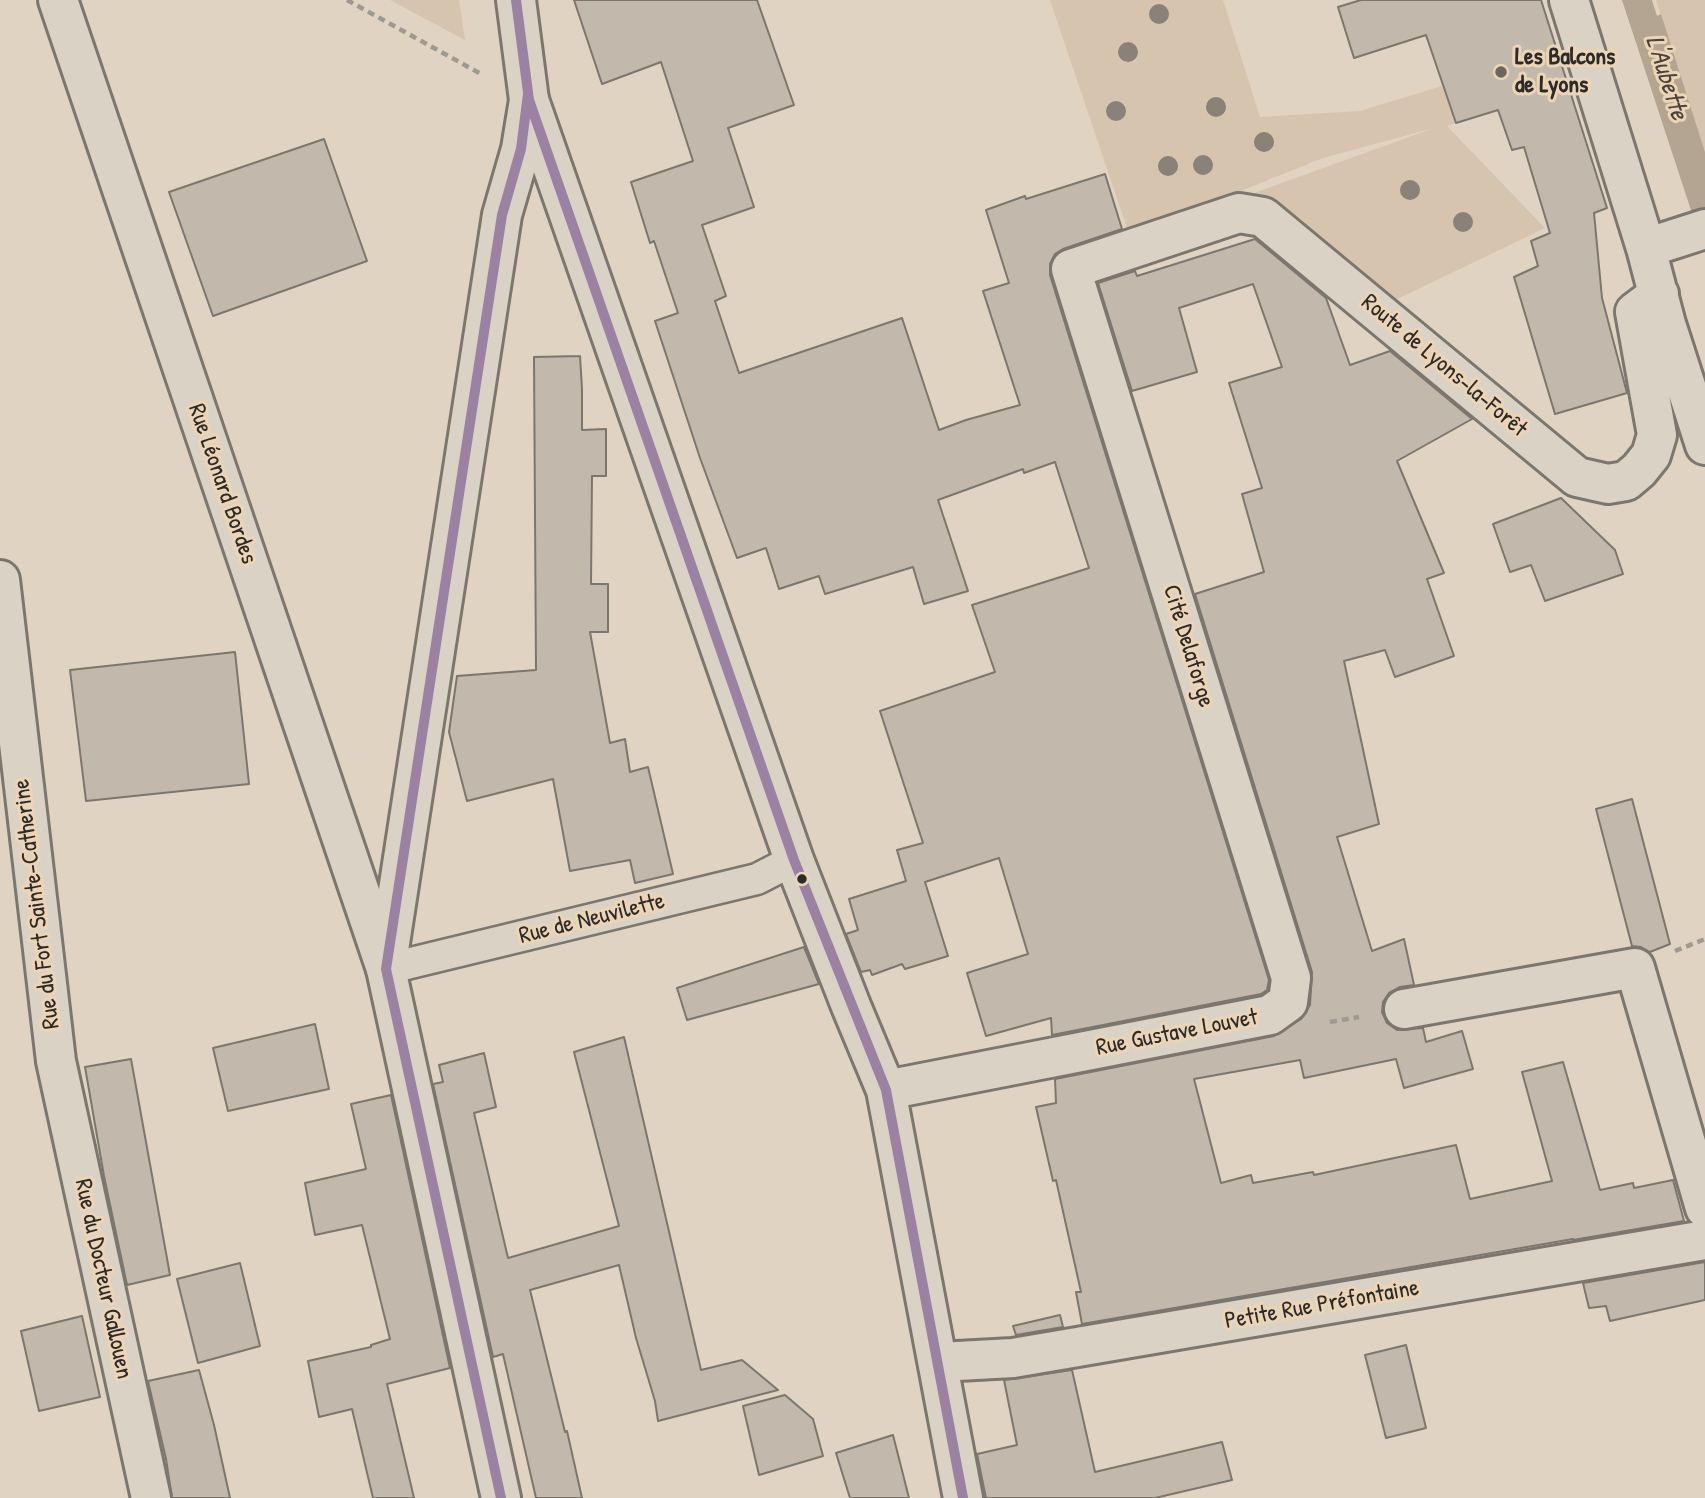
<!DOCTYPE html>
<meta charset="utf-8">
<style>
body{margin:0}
canvas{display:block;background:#e0d3c1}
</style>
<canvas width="1705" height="1498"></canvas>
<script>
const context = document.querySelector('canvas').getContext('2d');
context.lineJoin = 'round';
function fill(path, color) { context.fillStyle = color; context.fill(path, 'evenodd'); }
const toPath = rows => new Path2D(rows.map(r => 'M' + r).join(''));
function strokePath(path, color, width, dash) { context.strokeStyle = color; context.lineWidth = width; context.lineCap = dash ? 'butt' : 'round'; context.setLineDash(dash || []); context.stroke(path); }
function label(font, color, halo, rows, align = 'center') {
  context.font = font + ' "Patrick Hand",sans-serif'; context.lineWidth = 6; context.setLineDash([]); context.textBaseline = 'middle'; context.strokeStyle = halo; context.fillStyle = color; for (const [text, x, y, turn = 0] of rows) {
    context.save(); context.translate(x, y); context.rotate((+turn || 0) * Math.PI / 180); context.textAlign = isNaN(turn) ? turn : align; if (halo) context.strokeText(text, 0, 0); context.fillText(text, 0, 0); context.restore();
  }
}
fill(toPath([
 [390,0,459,0,465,40],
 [1050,0,1223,0,1260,117,1360,111,1442,86,1456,123,1447,126,1545,228,1387,304,1254,193,1434,128,1323,158,1243,190,1128,231],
 [1656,0,1705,0,1705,152]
]), '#d6c4ae');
fill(toPath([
 [1622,0,1652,0,1657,16,1661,14,1705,152,1705,253]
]), '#b4a592');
const building = toPath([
 [574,0,757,0,794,105,728,128,754,207,702,225,726,296,715,301,739,373,902,318,939,430,966,420,1020,405,983,291,1009,283,986,210,1025,196,1026,199,1105,174,1122,229,1063,249,1055,254,1050,264,1050,275,1269,980,1267,990,1261,994,1052,1035,1051,1018,986,1036,967,973,1028,954,999,858,925,882,948,956,905,969,902,964,872,975,870,970,861,972,846,934,858,930,849,899,906,881,897,850,923,843,880,711,995,672,972,605,1089,568,1055,462,1024,473,1023,469,938,500,968,591,924,604,913,567,825,594,819,576,779,589,766,548,737,558,700,458,655,321,678,313,654,241,650,243,631,182,693,161,661,62,602,84,574,0],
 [1361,0,1541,0,1607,208,1594,213,1602,298,1627,393,1555,414,1514,277,1538,266,1531,241,1550,233,1524,147,1512,150,1498,110,1456,123,1426,35,1354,58,1338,7,1361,0],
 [324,139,367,261,213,316,169,192,324,139],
 [1255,239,1326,298,1350,365,1390,351,1472,419,1397,461,1444,573,1427,579,1454,656,1395,677,1385,650,1344,661,1379,824,1337,837,1372,951,1404,939,1414,985,1400,987,1389,993,1383,1002,1382,1012,1387,1023,1397,1030,1423,1028,1426,1042,1462,1031,1473,1069,1404,1088,1396,1059,1304,1078,1300,1060,1194,1079,1221,1183,1251,1175,1253,1183,1313,1172,1314,1175,1456,1145,1470,1199,1552,1181,1522,1072,1563,1062,1600,1190,1633,1183,1634,1188,1673,1180,1684,1221,1573,1240,1573,1239,1082,1324,1076,1292,1081,1292,1056,1180,1053,1181,1036,1107,1056,1103,1055,1079,1274,1036,1301,1019,1310,1005,1312,972,1195,594,1264,572,1242,494,1262,488,1229,383,1282,367,1253,284,1179,308,1197,372,1132,391,1098,283,1135,271,1137,276,1255,239],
 [580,356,582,389,582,430,606,429,606,476,592,476,591,584,608,584,608,632,590,632,610,743,625,739,630,772,648,767,673,874,635,883,630,860,570,871,553,779,467,801,449,732,457,676,536,670,534,357,580,356],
 [1561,498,1615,550,1623,574,1545,601,1531,565,1510,572,1493,524,1561,498],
 [235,652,249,784,86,801,70,670,235,652],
 [1632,799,1670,944,1650,952,1641,947,1632,946,1596,809,1632,799],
 [804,947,819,984,687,1020,677,988,804,947],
 [315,1024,329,1089,228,1111,213,1048,315,1024],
 [624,1037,701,1370,742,1360,778,1390,658,1421,655,1401,636,1338,619,1265,530,1290,565,1432,567,1431,582,1498,536,1498,503,1354,493,1357,433,1084,443,1082,439,1065,484,1053,496,1107,474,1113,508,1258,619,1226,574,1052,624,1037],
 [131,1059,170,1275,127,1285,104,1176,85,1067,131,1059],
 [391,1095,450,1368,387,1384,414,1498,373,1498,352,1409,319,1417,308,1361,371,1347,371,1345,390,1339,362,1225,315,1235,305,1183,366,1169,351,1104,391,1095],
 [1705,1262,1705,1300,1610,1321,1606,1306,1589,1308,1583,1283,1705,1262],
 [240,1263,260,1346,198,1363,177,1279,240,1263],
 [1060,1315,1063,1327,1016,1335,1013,1326,1060,1315],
 [82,1316,100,1397,39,1411,21,1331,82,1316],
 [1406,1345,1426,1428,1386,1438,1365,1355,1406,1345],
 [199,1370,214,1425,230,1498,172,1498,166,1459,148,1381,199,1370],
 [1072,1370,1095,1472,1222,1442,1232,1480,1155,1498,986,1498,977,1454,1017,1445,1004,1380,1072,1370],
 [785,1395,813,1419,823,1456,759,1475,743,1406,785,1395],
 [893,1435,909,1498,850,1498,836,1453,893,1435]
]);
fill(building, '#c2b9ac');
strokePath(building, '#7c776e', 2);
const lane = toPath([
 [386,969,757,879,794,860]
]);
const street = toPath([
 [58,0,386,969],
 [1569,0,1646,248,1666,324,1705,445],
 [529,100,794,860,851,1006,886,1090,963,1498],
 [1646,248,1705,229],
 [0,580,56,1061,151,1498],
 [1404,1009,1635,968,1705,1208],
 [886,1090,1270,1015,1288,1002,1291,978,1071,269,1239,213,1263,217,1577,477,1608,484,1626,481,1639,470,1651,455,1657,435,1635,312,1659,294],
 [939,1362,1013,1358,1705,1240]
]);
const secondary = toPath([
 [501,1498,386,969,502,215,521,149,529,100,516,0]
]);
strokePath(lane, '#7c776e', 35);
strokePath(street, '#7c776e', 44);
strokePath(secondary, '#7c776e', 44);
strokePath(toPath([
 [347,0,481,74],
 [1675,951,1705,939],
 [1330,1022,1359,1017]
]), '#9f9991', 4.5, [7, 5]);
strokePath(lane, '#dbd2c6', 30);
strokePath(street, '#dbd2c6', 38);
strokePath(secondary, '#dbd2c6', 38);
strokePath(toPath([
 [516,0,529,100,794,860,886,1090,963,1498],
 [501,1498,386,969,502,215,521,149,528,94]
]), '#9c82a2', 10);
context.fillStyle = '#8a8278';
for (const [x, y] of [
 [1159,14],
 [1128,52],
 [1216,107],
 [1116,111],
 [1264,142],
 [1203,165],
 [1168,166],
 [1410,190],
 [1463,222]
]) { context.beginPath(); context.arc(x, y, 10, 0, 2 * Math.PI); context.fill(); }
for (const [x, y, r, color] of [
 [1501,72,7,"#6a6660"],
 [802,879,6,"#2b2b2b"]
]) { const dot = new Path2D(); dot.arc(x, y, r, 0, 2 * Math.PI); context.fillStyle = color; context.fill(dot); strokePath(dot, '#edd4b4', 2.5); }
label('bold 24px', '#2b2b2b', '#edd4b4', [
 ["Les Balcons",1515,58],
 ["de Lyons",1515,86]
], 'left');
label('24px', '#2b2b2b', '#edd4b4', [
 ["Route de Lyons-la-Forêt",1444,366,40],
 ["Rue Léonard Bordes",222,484,71],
 ["Cité Delaforge",1188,646,73],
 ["Rue du Fort Sainte-Catherine",37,904,-97],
 ["Rue de Neuvilette",592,919,-14],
 ["Rue Gustave Louvet",1177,1033,-11],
 ["Rue du Docteur Gallouen",103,1279,78],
 ["Petite Rue Préfontaine",1322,1305,-10]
]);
label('italic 26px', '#484440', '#edd4b4', [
 ["L'Aubette",1666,78,72]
]);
</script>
